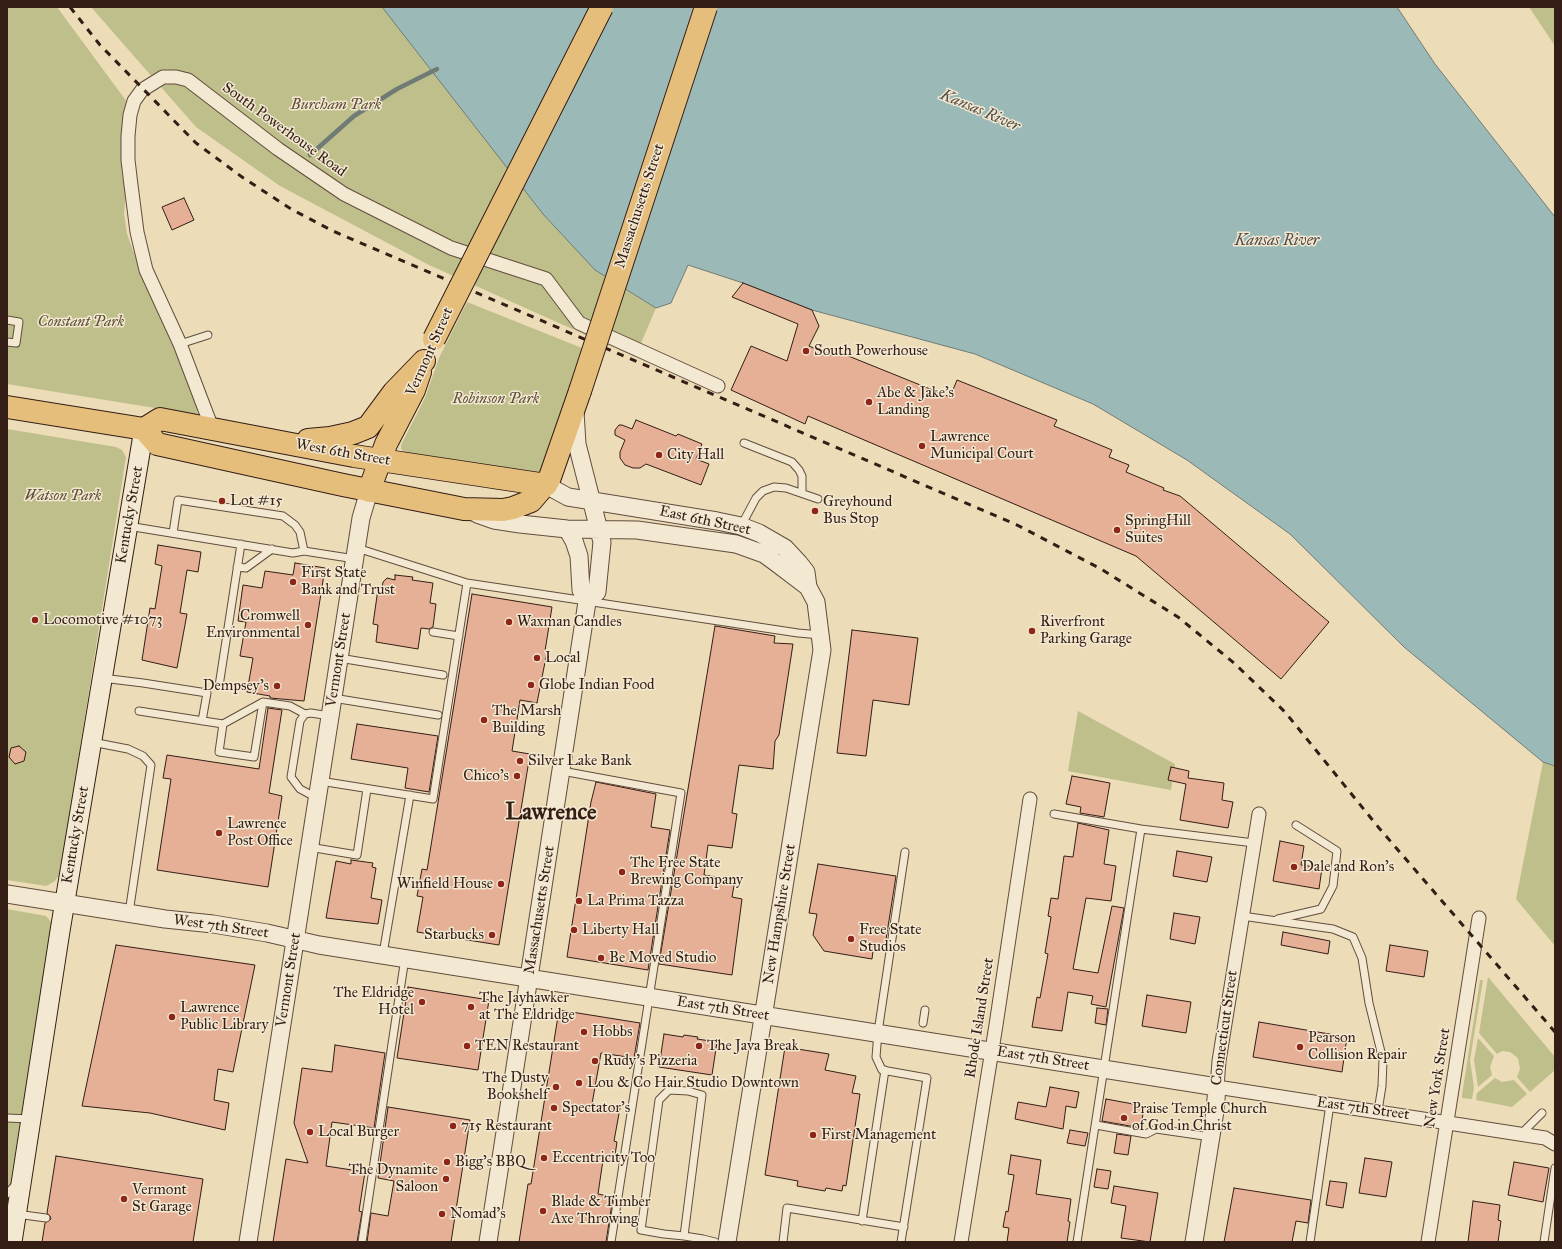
<!DOCTYPE html>
<meta charset="utf-8">
<style>
body{margin:0}
#map{position:relative;width:1562px;height:1249px;overflow:hidden;background:#eddcb8;font-family:"IM FELL Great Primer",serif}
canvas{display:block}
.frame{position:absolute;inset:0;border:8px solid #331d15;pointer-events:none}
</style>
<div id="map">
<canvas width="1562" height="1249"></canvas>
<div class="frame"></div>
</div>
<script>
const context = document.querySelector('canvas').getContext('2d');
context.lineJoin = 'round';
function fill(path, color) { context.fillStyle = color; context.fill(path, 'evenodd'); }
const toPath = rows => new Path2D(rows.map(r => 'M' + r).join(''));
function strokePath(path, color, width, dash) { context.strokeStyle = color; context.lineWidth = width; context.lineCap = dash ? 'butt' : 'round'; context.setLineDash(dash || []); context.stroke(path); }
function label(font, color, halo, rows, align = 'center') {
  context.font = font + ' "IM FELL Great Primer",serif'; context.lineWidth = 3; context.setLineDash([]); context.textBaseline = 'middle'; context.strokeStyle = halo; context.fillStyle = color; for (const [text, x, y, turn = 0] of rows) {
    context.save(); context.translate(x, y); context.rotate((+turn || 0) * Math.PI / 180); context.textAlign = isNaN(turn) ? turn : align; if (halo) context.strokeText(text, 0, 0); context.fillText(text, 0, 0); context.restore();
  }
}
fill(toPath([
 [7,7,57,7,127,102,121,136,122,175,126,191,124,213,127,234,147,289,169,334,195,400,198,415,7,384],
 [91,7,382,7,595,270,656,308,635,357,429,265,280,186,196,127],
 [1529,7,1555,7,1555,46],
 [467,302,582,348,558,426,540,473,406,453,401,449,401,445,425,398,439,358],
 [7,429,116,447,122,450,126,457,60,874,55,881,46,886,7,880],
 [1078,711,1175,764,1171,790,1068,771],
 [1543,762,1555,766,1555,946,1516,899],
 [7,909,46,916,52,923,7,1204],
 [1488,977,1555,1057,1555,1070,1530,1092,1517,1077,1520,1069,1518,1058,1510,1052,1502,1051,1497,1054,1479,1033],
 [1480,980,1483,980,1470,1060,1474,1087,1472,1099,1462,1098,1462,1095],
 [1478,1038,1494,1056,1490,1067,1492,1075,1478,1087,1474,1060],
 [1495,1078,1502,1082,1514,1080,1527,1094,1512,1107,1476,1100,1477,1093]
]), '#bebf8a');
const water = toPath([
 [382,7,1397,7,1435,64,1555,217,1555,766,1543,762,1404,647,1290,534,1187,460,1093,404,975,354,812,310,743,283,688,265,671,303,656,308,595,270,543,214,382,7]
]);
fill(water, '#9bbab7');
strokePath(water, '#717b76', 1);
strokePath(toPath([
 [310,155,354,116,397,89,437,69]
]), '#717b76', 4.5);
const building = toPath([
 [184,198,194,220,172,230,162,207,184,198],
 [743,283,812,310,819,326,809,346,833,356,836,351,950,397,957,380,1057,420,1054,426,1112,450,1109,457,1129,465,1126,472,1164,488,1163,490,1180,496,1329,622,1281,679,1136,556,808,416,805,424,731,390,751,346,787,361,798,324,732,297,743,283],
 [636,420,676,436,678,434,702,444,696,459,709,464,701,485,646,464,640,468,633,468,625,465,620,458,620,452,625,440,615,435,615,430,619,425,622,425,632,429,636,420],
 [158,545,201,552,198,572,187,570,180,613,187,614,177,668,142,660,150,608,155,609,162,566,155,564,158,545],
 [295,563,325,568,304,701,270,698,270,696,247,692,253,658,240,656,246,622,238,621,243,585,262,588,265,571,293,575,295,563],
 [395,575,413,577,412,580,433,583,430,603,436,604,433,627,429,629,421,628,418,649,376,642,378,625,373,624,378,589,382,589,383,582,387,578,395,580,395,575],
 [472,594,552,607,545,651,547,652,537,703,520,700,512,751,530,754,499,945,417,932,423,897,417,896,422,869,427,870,472,594],
 [715,626,775,636,774,643,793,644,779,735,775,741,773,769,739,765,732,813,737,814,732,848,708,845,704,875,735,880,732,897,742,899,732,975,659,964,715,626],
 [852,630,918,638,909,705,873,700,866,756,837,753,852,630],
 [268,708,282,710,269,793,282,796,268,887,157,870,171,779,163,778,167,755,259,769,268,708],
 [357,724,438,736,429,792,405,788,408,768,351,759,357,724],
 [19,746,26,752,24,761,15,764,9,757,11,748,19,746],
 [1171,767,1189,771,1188,778,1224,783,1222,800,1233,802,1228,828,1180,820,1186,784,1168,780,1171,767],
 [1072,776,1110,783,1104,817,1080,813,1081,807,1066,804,1072,776],
 [596,782,656,794,651,827,670,830,648,970,567,957,591,802,596,782],
 [1078,823,1109,830,1104,864,1116,866,1111,901,1086,898,1073,969,1098,973,1112,906,1124,908,1106,1007,1091,1004,1093,996,1068,992,1062,1031,1032,1027,1037,997,1040,998,1048,954,1045,953,1051,917,1048,916,1051,898,1058,899,1064,856,1073,857,1078,823],
 [1280,841,1304,846,1301,865,1322,868,1319,889,1273,881,1280,841],
 [1177,851,1212,857,1207,882,1173,876,1177,851],
 [351,860,373,863,372,867,376,868,371,898,382,900,378,924,326,918,336,861,351,864,351,860],
 [818,864,896,876,885,946,874,943,872,959,824,951,813,935,817,914,809,913,818,864],
 [1174,913,1200,917,1195,944,1170,939,1174,913],
 [1283,932,1330,941,1328,954,1281,945,1283,932],
 [116,945,255,965,233,1072,218,1069,214,1100,229,1103,225,1130,150,1113,82,1106,116,945],
 [1390,945,1428,951,1424,977,1386,971,1390,945],
 [408,987,489,1000,478,1070,397,1058,408,987],
 [1147,995,1191,1002,1186,1033,1142,1026,1147,995],
 [1097,1008,1108,1009,1106,1025,1095,1023,1097,1008],
 [559,1010,640,1023,634,1058,601,1053,592,1104,620,1108,614,1141,617,1142,614,1162,603,1160,598,1194,613,1197,606,1242,519,1242,528,1184,531,1184,559,1010],
 [1259,1022,1347,1037,1342,1072,1253,1057,1259,1022],
 [664,1034,683,1037,684,1035,698,1037,697,1039,717,1042,712,1075,659,1067,664,1034],
 [335,1045,385,1053,374,1128,332,1122,326,1166,365,1172,359,1211,362,1212,357,1242,273,1242,286,1159,308,1163,294,1123,302,1068,332,1072,335,1045],
 [785,1047,829,1054,825,1070,856,1076,852,1093,860,1094,846,1186,843,1185,842,1191,826,1188,825,1191,797,1186,798,1181,765,1175,785,1047],
 [1050,1087,1079,1092,1076,1108,1066,1106,1063,1129,1015,1119,1018,1102,1046,1107,1050,1087],
 [1106,1099,1144,1106,1141,1128,1102,1121,1106,1099],
 [388,1107,470,1120,451,1242,367,1242,371,1213,388,1216,394,1181,378,1178,388,1107],
 [1070,1130,1088,1133,1085,1146,1067,1143,1070,1130],
 [1117,1134,1131,1136,1128,1155,1114,1153,1117,1134],
 [1011,1155,1041,1160,1036,1194,1071,1199,1068,1221,1070,1222,1067,1242,1007,1242,1009,1228,1003,1227,1006,1211,1008,1212,1014,1175,1008,1174,1011,1155],
 [56,1156,203,1179,193,1242,42,1242,45,1223,51,1219,50,1216,47,1213,56,1156],
 [1365,1158,1392,1162,1386,1197,1359,1193,1365,1158],
 [1514,1162,1549,1168,1543,1202,1508,1195,1514,1162],
 [1097,1169,1111,1171,1108,1189,1094,1187,1097,1169],
 [1330,1181,1347,1183,1343,1208,1326,1205,1330,1181],
 [1114,1186,1158,1193,1150,1242,1121,1238,1126,1206,1111,1203,1114,1186],
 [1234,1188,1311,1200,1308,1223,1296,1221,1292,1242,1224,1242,1234,1188],
 [1473,1201,1500,1205,1498,1220,1501,1221,1498,1242,1468,1242,1473,1201]
]);
fill(building, '#e6b097');
strokePath(building, '#331d15', 1);
const service = toPath([
 [7,320,19,322,16,343,7,342],
 [180,344,208,335],
 [744,443,792,462,799,470,802,476,802,493],
 [128,526,293,553,304,551,355,559],
 [741,526,756,498,763,491,774,487,786,488,818,499],
 [173,533,178,500,283,516,295,525,300,532,304,551],
 [357,548,467,583,798,633,821,635],
 [237,567,246,568,272,549],
 [433,632,459,636],
 [339,658,443,675],
 [102,678,143,683,207,693,202,721],
 [219,686,241,544],
 [333,698,438,715],
 [139,711,223,724,263,702,290,706,305,714],
 [223,724,219,752,254,757,263,702],
 [92,742,128,749,143,756,151,765,129,913],
 [562,771,681,793,611,1242],
 [320,781,433,799,467,583],
 [317,798,300,789,291,777,300,721,305,714,311,713,330,716],
 [1054,814,1141,829,1254,843],
 [309,847,357,855,367,789],
 [1242,916,1333,929,1353,937,1362,958,1369,1003,1383,1060,1382,1086,1378,1111],
 [1278,919,1321,909,1333,886,1337,851,1296,825],
 [383,954,410,795],
 [923,1023,925,1010],
 [7,1118,31,1119],
 [1096,1125,1146,1134,1156,1129,1211,1137],
 [1521,1134,1542,1113],
 [7,1194,16,1184],
 [16,1214,46,1218],
 [862,1221,885,1070],
 [684,1236,702,1095,688,1091,669,1090,659,1100,641,1230,664,1234,684,1236,703,1239,715,1242],
 [362,1242,405,958],
 [783,1242,787,1208,904,1227],
 [901,1242,927,1078,882,1070,876,1057,878,1032,905,852],
 [1077,1242,1141,829],
 [1310,1242,1330,1104],
 [1544,1242,1555,1168]
]);
const minor = toPath([
 [212,428,180,344,146,270,137,232,131,185,128,160,128,136,130,115,134,101,142,90,163,77,176,77,188,80,278,149,344,194,451,248,546,279,579,323,718,386],
 [1259,814,1219,1061,1217,1087,1545,1138,1555,1144],
 [961,1242,996,1025,1030,799],
 [1428,1242,1479,918]
]);
const tertiary = toPath([
 [575,412,577,444,602,542,597,592,587,602],
 [546,485,568,497,717,521,741,526,759,533,785,548,799,563,806,572,808,587],
 [477,514,494,520,520,524,567,529,637,530,736,544,764,554,775,562,808,587,816,602,822,650,727,1242],
 [7,894,165,919,213,924,267,933,319,945,1217,1087,1215,1111,1194,1242],
 [248,1242,361,518,369,491],
 [488,1242,587,602,581,590,579,556,574,541,567,529]
]);
const secondary = toPath([
 [12,1242,60,931,144,429]
]);
const trunk = toPath([
 [7,407,144,429,157,444,343,485,464,509,503,510,513,508,531,501,549,480,580,391],
 [144,429,160,419,354,456,546,485],
 [308,440,330,438,353,433,368,427,394,392,424,361],
 [369,491,386,444,414,390,420,372]
]);
strokePath(service, '#624d3e', 9);
strokePath(minor, '#624d3e', 15);
strokePath(tertiary, '#624d3e', 19);
strokePath(secondary, '#331d15', 21);
strokePath(trunk, '#331d15', 24);
strokePath(service, '#f3e8d1', 7);
strokePath(minor, '#f3e8d1', 13);
strokePath(tertiary, '#f3e8d1', 17);
strokePath(secondary, '#f3e8d1', 19);
strokePath(trunk, '#e6be7c', 22);
strokePath(toPath([
 [70,7,100,45,196,143,242,177,291,209,333,231,1017,525,1101,569,1178,617,1234,663,1285,712,1379,828,1555,1032]
]), '#331d15', 3, [7, 7]);
const trunkBridge = toPath([
 [434,339,602,7],
 [580,391,706,7]
]);
strokePath(trunkBridge, '#331d15', 24, []);
strokePath(trunkBridge, '#e6be7c', 22);
for (const [x, y, r, color] of [
 [806,351,4,"#8f2418"],
 [869,402,4,"#8f2418"],
 [922,446,4,"#8f2418"],
 [659,455,4,"#8f2418"],
 [222,501,4,"#8f2418"],
 [815,511,4,"#8f2418"],
 [1117,530,4,"#8f2418"],
 [293,582,4,"#8f2418"],
 [35,620,4,"#8f2418"],
 [509,622,4,"#8f2418"],
 [308,625,4,"#8f2418"],
 [1032,631,4,"#8f2418"],
 [537,658,4,"#8f2418"],
 [531,685,4,"#8f2418"],
 [277,686,4,"#8f2418"],
 [484,720,4,"#8f2418"],
 [520,761,4,"#8f2418"],
 [517,776,4,"#8f2418"],
 [219,833,4,"#8f2418"],
 [1294,867,4,"#8f2418"],
 [622,872,4,"#8f2418"],
 [501,884,4,"#8f2418"],
 [579,901,4,"#8f2418"],
 [574,930,4,"#8f2418"],
 [492,935,4,"#8f2418"],
 [851,939,4,"#8f2418"],
 [601,958,4,"#8f2418"],
 [422,1002,4,"#8f2418"],
 [471,1007,4,"#8f2418"],
 [172,1017,4,"#8f2418"],
 [584,1032,4,"#8f2418"],
 [467,1046,4,"#8f2418"],
 [699,1046,4,"#8f2418"],
 [1300,1047,4,"#8f2418"],
 [595,1061,4,"#8f2418"],
 [579,1083,4,"#8f2418"],
 [556,1087,4,"#8f2418"],
 [554,1108,4,"#8f2418"],
 [1124,1118,4,"#8f2418"],
 [453,1126,4,"#8f2418"],
 [310,1132,4,"#8f2418"],
 [813,1135,4,"#8f2418"],
 [544,1158,4,"#8f2418"],
 [447,1162,4,"#8f2418"],
 [446,1179,4,"#8f2418"],
 [124,1199,4,"#8f2418"],
 [543,1211,4,"#8f2418"],
 [442,1214,4,"#8f2418"]
]) { const dot = new Path2D(); dot.arc(x, y, r, 0, 2 * Math.PI); context.fillStyle = color; context.fill(dot); strokePath(dot, '#f3e8d1', 1.5); }
label('italic 15px', '#5d4e38', '#f3e8d1', [
 ["Burcham Park",336,105],
 ["Constant Park",81,322],
 ["Robinson Park",496,399],
 ["Watson Park",63,496]
]);
label('15px', '#331d15', '#f3e8d1', [
 ["South Powerhouse Road",284,130,36],
 ["Massachusetts Street",640,206,-72],
 ["Vermont Street",430,352,-66],
 ["West 6th Street",343,453,10],
 ["Kentucky Street",130,515,-80],
 ["East 6th Street",705,521,12],
 ["Vermont Street",339,660,-81],
 ["Kentucky Street",76,835,-80],
 ["Massachusetts Street",540,910,-81],
 ["New Hampshire Street",780,914,-81],
 ["West 7th Street",221,927,8],
 ["Vermont Street",289,980,-81],
 ["East 7th Street",723,1009,9],
 ["Rhode Island Street",980,1018,-81],
 ["Connecticut Street",1225,1028,-82],
 ["East 7th Street",1043,1059,9],
 ["New York Street",1438,1078,-81],
 ["East 7th Street",1363,1109,8]
]);
label('15px', '#331d15', '#f3e8d1', [
 ["South Powerhouse",814,351],
 ["Abe & Jake's",877,393],
 ["Landing",877,410],
 ["Lawrence",930,437],
 ["Municipal Court",930,454],
 ["City Hall",667,455],
 ["Lot #15",230,501],
 ["Greyhound",823,502],
 ["Bus Stop",823,519],
 ["SpringHill",1125,521],
 ["Suites",1125,538],
 ["First State",301,573],
 ["Bank and Trust",301,590],
 ["Cromwell",300,616,"right"],
 ["Environmental",300,633,"right"],
 ["Locomotive #1073",43,620],
 ["Waxman Candles",517,622],
 ["Riverfront",1040,622],
 ["Parking Garage",1040,639],
 ["Local",545,658],
 ["Globe Indian Food",539,685],
 ["Dempsey's",269,686,"right"],
 ["The Marsh",492,711],
 ["Building",492,728],
 ["Silver Lake Bank",528,761],
 ["Chico's",509,776,"right"],
 ["Lawrence",227,824],
 ["Post Office",227,841],
 ["The Free State",630,863],
 ["Brewing Company",630,880],
 ["Dale and Ron's",1302,867],
 ["Winfield House",493,884,"right"],
 ["La Prima Tazza",587,901],
 ["Liberty Hall",582,930],
 ["Free State",859,930],
 ["Studios",859,947],
 ["Starbucks",484,935,"right"],
 ["Be Moved Studio",609,958],
 ["The Eldridge",414,993,"right"],
 ["Hotel",414,1010,"right"],
 ["The Jayhawker",479,998],
 ["at The Eldridge",479,1015],
 ["Lawrence",180,1008],
 ["Public Library",180,1025],
 ["Hobbs",592,1032],
 ["Pearson",1308,1038],
 ["Collision Repair",1308,1055],
 ["TEN Restaurant",475,1046],
 ["The Java Break",707,1046],
 ["Rudy's Pizzeria",603,1061],
 ["The Dusty",548,1078,"right"],
 ["Bookshelf",548,1095,"right"],
 ["Lou & Co Hair Studio Downtown",587,1083],
 ["Spectator’s",562,1108],
 ["Praise Temple Church",1132,1109],
 ["of God in Christ",1132,1126],
 ["715 Restaurant",461,1126],
 ["Local Burger",318,1132],
 ["First Management",821,1135],
 ["Eccentricity Too",552,1158],
 ["Bigg's BBQ",455,1162],
 ["The Dynamite",438,1170,"right"],
 ["Saloon",438,1187,"right"],
 ["Vermont",132,1190],
 ["St Garage",132,1207],
 ["Blade & Timber",551,1202],
 ["Axe Throwing",551,1219],
 ["Nomad's",450,1214]
], 'left');
label('italic 16px', '#524c46', '#f3e8d1', [
 ["Kansas River",980,111,23],
 ["Kansas River",1277,241]
]);
label('bold 23px', '#331d15', '#f3e8d1', [
 ["Lawrence",551,813]
]);
</script>
